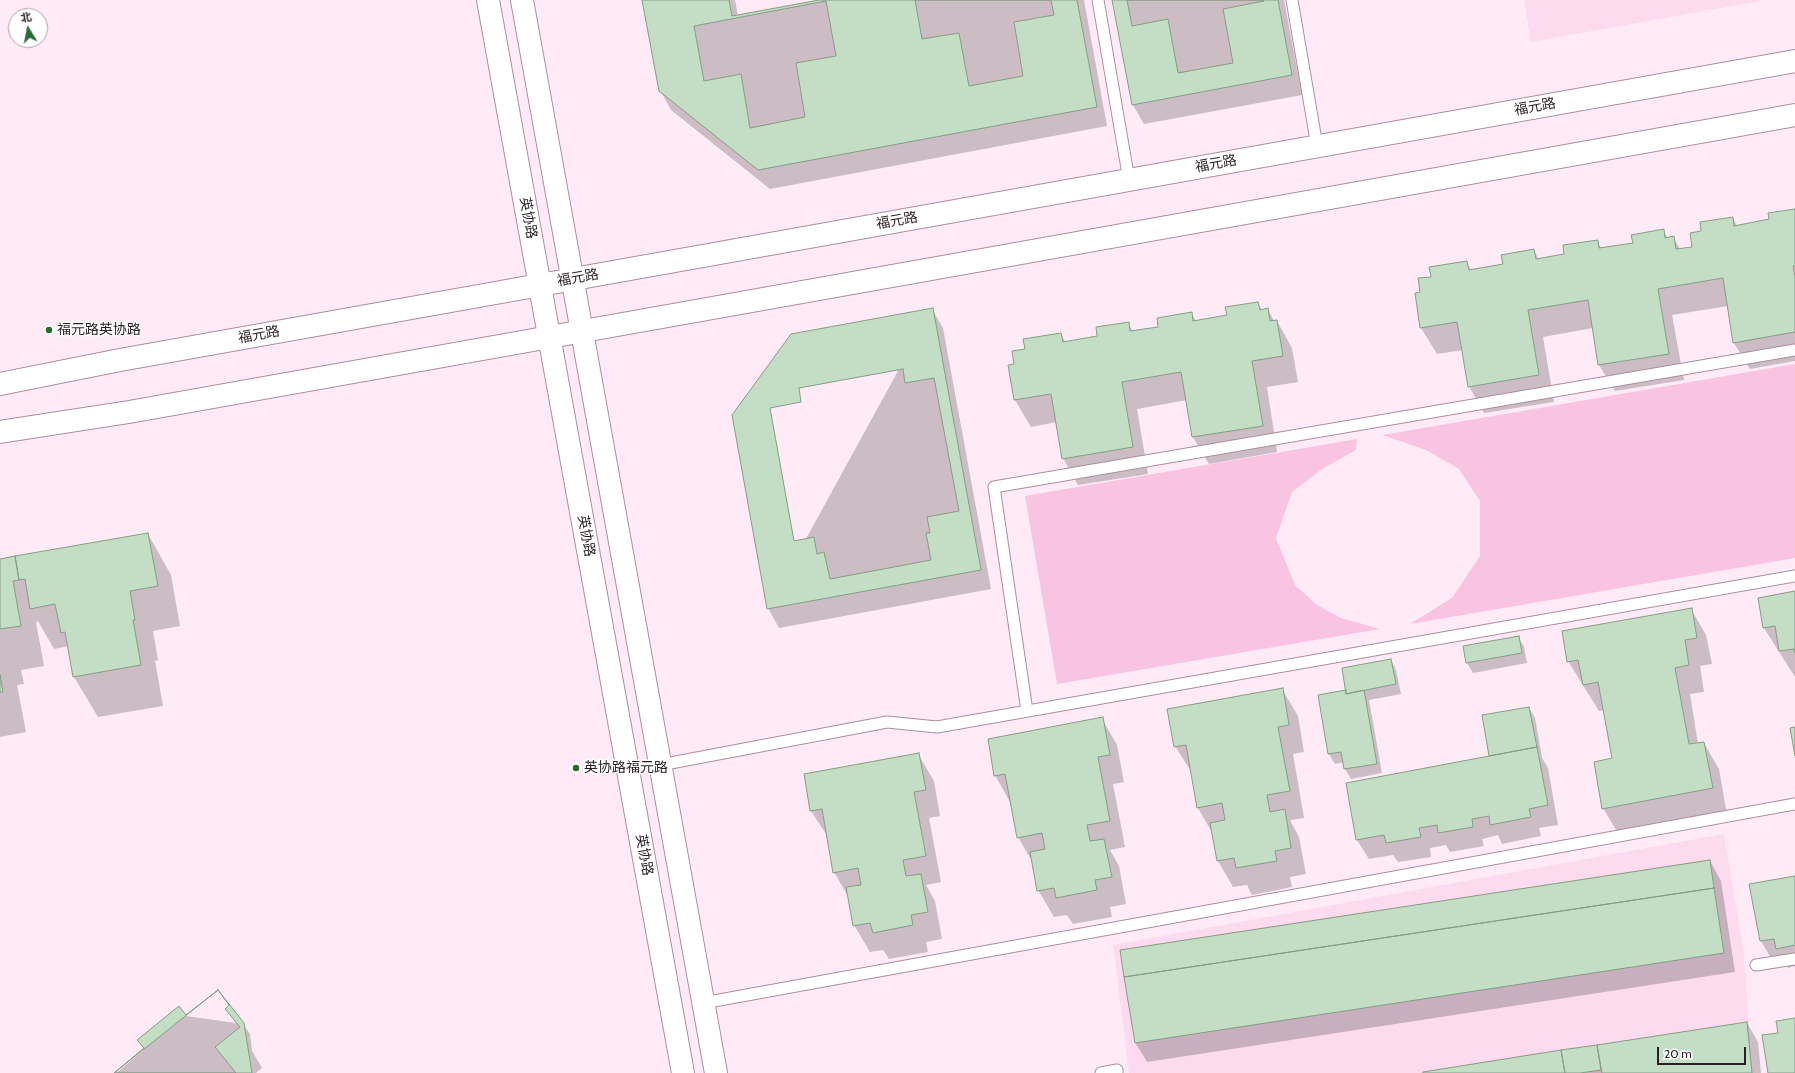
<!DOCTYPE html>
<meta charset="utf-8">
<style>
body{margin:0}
#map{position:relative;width:1795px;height:1073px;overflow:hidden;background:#ffebf6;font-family:Cabin,"Noto Sans SC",sans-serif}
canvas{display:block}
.north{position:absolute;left:8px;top:8px;width:40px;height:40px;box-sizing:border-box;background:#fff;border:1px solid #aaa5a8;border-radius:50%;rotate:350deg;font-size:11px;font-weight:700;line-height:16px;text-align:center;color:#2b1f26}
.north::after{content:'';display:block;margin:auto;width:14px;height:18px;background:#2a6a34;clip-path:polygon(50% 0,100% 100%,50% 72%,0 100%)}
.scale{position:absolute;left:1657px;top:1047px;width:89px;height:18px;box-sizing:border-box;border:2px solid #2b1f26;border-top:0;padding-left:5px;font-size:12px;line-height:14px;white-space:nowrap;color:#2b1f26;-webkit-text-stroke:3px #fff;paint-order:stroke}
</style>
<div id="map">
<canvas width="1795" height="1073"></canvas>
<div class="north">北</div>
<div class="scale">20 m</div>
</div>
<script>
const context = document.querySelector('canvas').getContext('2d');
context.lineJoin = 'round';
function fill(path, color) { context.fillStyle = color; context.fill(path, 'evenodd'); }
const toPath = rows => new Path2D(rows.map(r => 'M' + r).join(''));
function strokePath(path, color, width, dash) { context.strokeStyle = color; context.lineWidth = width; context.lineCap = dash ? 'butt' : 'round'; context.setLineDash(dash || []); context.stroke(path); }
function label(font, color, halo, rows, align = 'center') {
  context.font = font + ' Cabin,"Noto Sans SC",sans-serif'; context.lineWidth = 3; context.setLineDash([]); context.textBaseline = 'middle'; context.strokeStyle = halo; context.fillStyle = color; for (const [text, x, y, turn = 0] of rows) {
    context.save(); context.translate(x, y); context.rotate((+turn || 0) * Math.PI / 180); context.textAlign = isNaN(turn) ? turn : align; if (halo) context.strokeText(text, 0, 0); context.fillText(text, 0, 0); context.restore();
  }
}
fill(toPath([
 [1524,0,1765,0,1531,42],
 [1724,834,1744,954,1752,1073,1129,1073,1113,945]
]), '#fbdbed');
fill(toPath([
 [1795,364,1795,558,1410,624,1452,598,1480,556,1480,501,1459,469,1426,450,1383,435],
 [1357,439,1356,450,1322,469,1292,492,1276,538,1295,585,1317,605,1341,618,1380,629,1057,684,1025,496]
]), '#f9c3e2');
fill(toPath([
 [643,0,735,0,738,16,825,0,1084,0,1107,126,770,189,671,110,660,90],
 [1113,0,1284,0,1302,95,1144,124,1133,105],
 [1795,210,1795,361,1750,369,1734,343,1728,306,1672,315,1684,380,1615,391,1599,365,1593,328,1543,337,1554,402,1484,413,1469,386,1463,350,1437,354,1421,328,1416,293,1421,292,1432,277,1467,262,1471,271,1504,265,1534,250,1539,260,1565,255,1597,241,1602,249,1634,244,1663,231,1668,238,1673,237,1680,249,1693,247,1702,232,1733,218,1737,226,1770,220],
 [1258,303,1262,310,1268,309,1274,321,1277,321,1292,348,1298,382,1267,387,1277,452,1209,464,1193,437,1187,400,1137,409,1148,474,1078,485,1063,458,1057,422,1031,427,1015,400,1010,365,1015,364,1026,350,1061,334,1066,343,1098,337,1128,323,1133,332,1159,328,1191,313,1196,321,1228,316],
 [932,309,943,328,991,589,779,628,768,608],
 [148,534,171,575,180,626,153,631,158,660,155,661,163,706,98,717,74,677,69,646,54,649,38,621,36,622,44,666,21,670,24,684,17,685,26,732,0,737,0,560],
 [1795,592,1795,677,1764,628],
 [1691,609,1706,635,1712,664,1700,666,1704,692,1690,694,1698,744,1704,743,1719,769,1727,815,1619,835,1603,808,1613,759,1604,710,1599,711,1568,661],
 [1518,637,1524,647,1527,663,1473,673,1467,663,1464,647],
 [1391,660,1396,670,1401,694,1369,700,1382,773,1351,779,1345,769,1344,762,1335,764,1329,754,1347,690],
 [1282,689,1298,716,1304,752,1293,754,1304,818,1290,820,1299,837,1306,874,1290,877,1292,887,1252,895,1247,885,1233,887,1218,861,1213,834,1198,808,1192,773,1175,746],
 [1529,708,1535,718,1542,758,1548,768,1558,825,1539,828,1541,836,1502,844,1498,835,1482,839,1484,846,1450,852,1446,845,1430,848,1431,857,1398,862,1393,855,1369,859,1357,840,1490,757,1483,716],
 [1102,719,1117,745,1124,782,1113,784,1125,847,1110,850,1119,866,1126,904,1110,907,1112,917,1073,924,1067,915,1054,917,1038,890,1033,863,1018,837,1010,802,995,775],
 [918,754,934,781,940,816,929,818,941,882,926,885,935,901,942,939,926,942,928,952,889,959,883,950,870,952,854,925,849,898,834,872,828,837,811,811,805,774],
 [1710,861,1721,881,1735,972,1147,1062,1135,1042],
 [1795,877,1795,966,1788,968,1783,958,1772,960,1761,941,1751,885],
 [186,1016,243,1024,250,1034,252,1051,262,1068,256,1073,116,1073,144,1050,138,1040],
 [1747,1023,1758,1042,1761,1073,1420,1073]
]), '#0003');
const building = toPath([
 [642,0,729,0,732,16,819,0,1077,0,1097,107,758,170,659,91,642,0],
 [915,0,1051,0,1054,15,1014,22,1023,76,969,86,959,33,922,39,915,0],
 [1112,0,1278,0,1292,75,1132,105,1112,0],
 [1127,0,1263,0,1264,1,1223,9,1233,63,1178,73,1168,19,1132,26,1127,0],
 [826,1,836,56,796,63,805,117,750,128,741,74,704,81,694,26,826,1],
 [1795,209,1795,266,1793,266,1795,277,1795,332,1733,343,1723,278,1658,289,1669,354,1598,365,1588,300,1528,310,1539,375,1468,387,1457,322,1420,328,1415,293,1420,292,1418,278,1431,277,1429,267,1467,261,1469,270,1503,264,1501,255,1534,249,1536,259,1564,254,1563,245,1598,240,1599,248,1633,243,1631,235,1664,229,1665,238,1674,236,1676,249,1692,247,1690,233,1701,231,1700,222,1733,217,1734,226,1769,219,1768,213,1795,209],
 [1258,302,1260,310,1268,308,1270,321,1277,320,1283,356,1252,361,1263,426,1192,437,1181,372,1122,382,1133,447,1062,459,1051,394,1014,400,1008,365,1014,364,1012,351,1025,349,1023,339,1061,333,1063,342,1097,336,1096,327,1129,322,1130,331,1158,327,1157,318,1192,312,1193,321,1227,315,1225,307,1258,302],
 [933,308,981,570,767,609,732,415,791,334,933,308],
 [903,369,905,383,934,378,959,511,927,517,930,533,926,533,931,560,830,579,824,552,817,554,814,537,794,541,770,408,801,402,799,388,903,369],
 [148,533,158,586,130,591,135,620,133,620,141,665,73,677,65,632,61,633,55,604,30,609,25,579,19,580,15,556,148,533],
 [15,556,19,580,13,581,21,626,0,629,0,559,15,556],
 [1795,591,1795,653,1794,649,1779,651,1775,626,1763,628,1758,598,1795,591],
 [1692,608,1697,638,1685,640,1689,665,1675,668,1689,744,1704,742,1713,788,1602,809,1594,762,1612,758,1598,682,1583,685,1578,660,1567,662,1562,631,1692,608],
 [1519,636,1522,653,1466,663,1463,646,1519,636],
 [1391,659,1396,684,1346,694,1342,668,1391,659],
 [0,675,3,692,0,692,0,675],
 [1283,688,1289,725,1278,727,1290,791,1267,795,1270,812,1285,809,1291,848,1275,851,1277,861,1236,868,1234,858,1217,861,1210,823,1225,820,1222,803,1197,808,1186,745,1174,747,1167,709,1283,688],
 [1346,690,1346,694,1364,690,1377,764,1344,769,1341,752,1328,754,1318,695,1346,690],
 [1529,707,1537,747,1489,756,1482,715,1529,707],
 [1103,717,1110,755,1098,757,1110,821,1087,825,1090,841,1104,839,1112,877,1095,880,1097,890,1056,898,1054,888,1037,891,1030,852,1045,849,1042,833,1017,838,1005,774,994,776,988,739,1103,717],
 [1795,727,1795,756,1790,728,1795,727],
 [1537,747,1548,805,1529,809,1531,817,1490,825,1489,816,1472,819,1473,827,1438,833,1437,825,1419,828,1421,837,1386,843,1384,835,1356,840,1346,783,1537,747],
 [919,753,926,790,914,792,926,856,903,860,906,876,921,874,928,912,911,915,913,925,873,933,870,923,853,926,846,887,861,885,858,868,833,873,822,809,810,811,804,774,919,753],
 [1710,860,1714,888,1124,977,1120,950,1710,860],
 [1795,876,1795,945,1776,949,1774,939,1760,941,1749,884,1795,876],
 [1714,888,1724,953,1135,1043,1124,977,1714,888],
 [218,990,244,1023,252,1073,114,1073,218,990],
 [218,990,229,1005,225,1009,240,1027,215,1047,236,1073,114,1073,144,1048,137,1040,179,1006,186,1015,218,990],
 [1795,1018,1795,1073,1768,1073,1762,1035,1778,1033,1776,1021,1795,1018],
 [1747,1022,1752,1073,1602,1073,1597,1045,1747,1022],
 [1597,1045,1601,1070,1580,1073,1565,1073,1561,1050,1597,1045],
 [1561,1050,1565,1073,1423,1073,1423,1072,1561,1050]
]);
fill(building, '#c4dec5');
strokePath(building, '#859d86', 1);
const lane = toPath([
 [1098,0,1129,180],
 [1292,0,1317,146],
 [1027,711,994,487,1795,350],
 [660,765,887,722,937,727,1795,576],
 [1756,965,1795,959],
 [703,1003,1795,804],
 [1101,1073,1117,1070,1117,1073]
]);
const secondary = toPath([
 [488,0,683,1073],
 [522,0,716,1073],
 [0,384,120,360,1795,61],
 [0,432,129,412,1795,115]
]);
strokePath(lane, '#ac8e9f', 13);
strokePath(secondary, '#ac8e9f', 24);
strokePath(lane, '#fff', 11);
strokePath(secondary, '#fff', 22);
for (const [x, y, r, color] of [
 [49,330,4,"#2a6a34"],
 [576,768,4,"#2a6a34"]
]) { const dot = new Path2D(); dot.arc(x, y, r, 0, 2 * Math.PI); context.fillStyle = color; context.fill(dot); strokePath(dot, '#fff', 1.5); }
label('14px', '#2b1f26', '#fff', [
 ["福元路",1535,107,-10],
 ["福元路",1216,164,-10],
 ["英协路",528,218,80],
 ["福元路",897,221,-10],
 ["福元路",578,278,-10],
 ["福元路",259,335,-10],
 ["英协路",586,536,80],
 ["英协路",644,855,80]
]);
label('14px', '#2b1f26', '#fff', [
 ["福元路英协路",57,330],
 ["英协路福元路",584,768]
], 'left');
</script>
